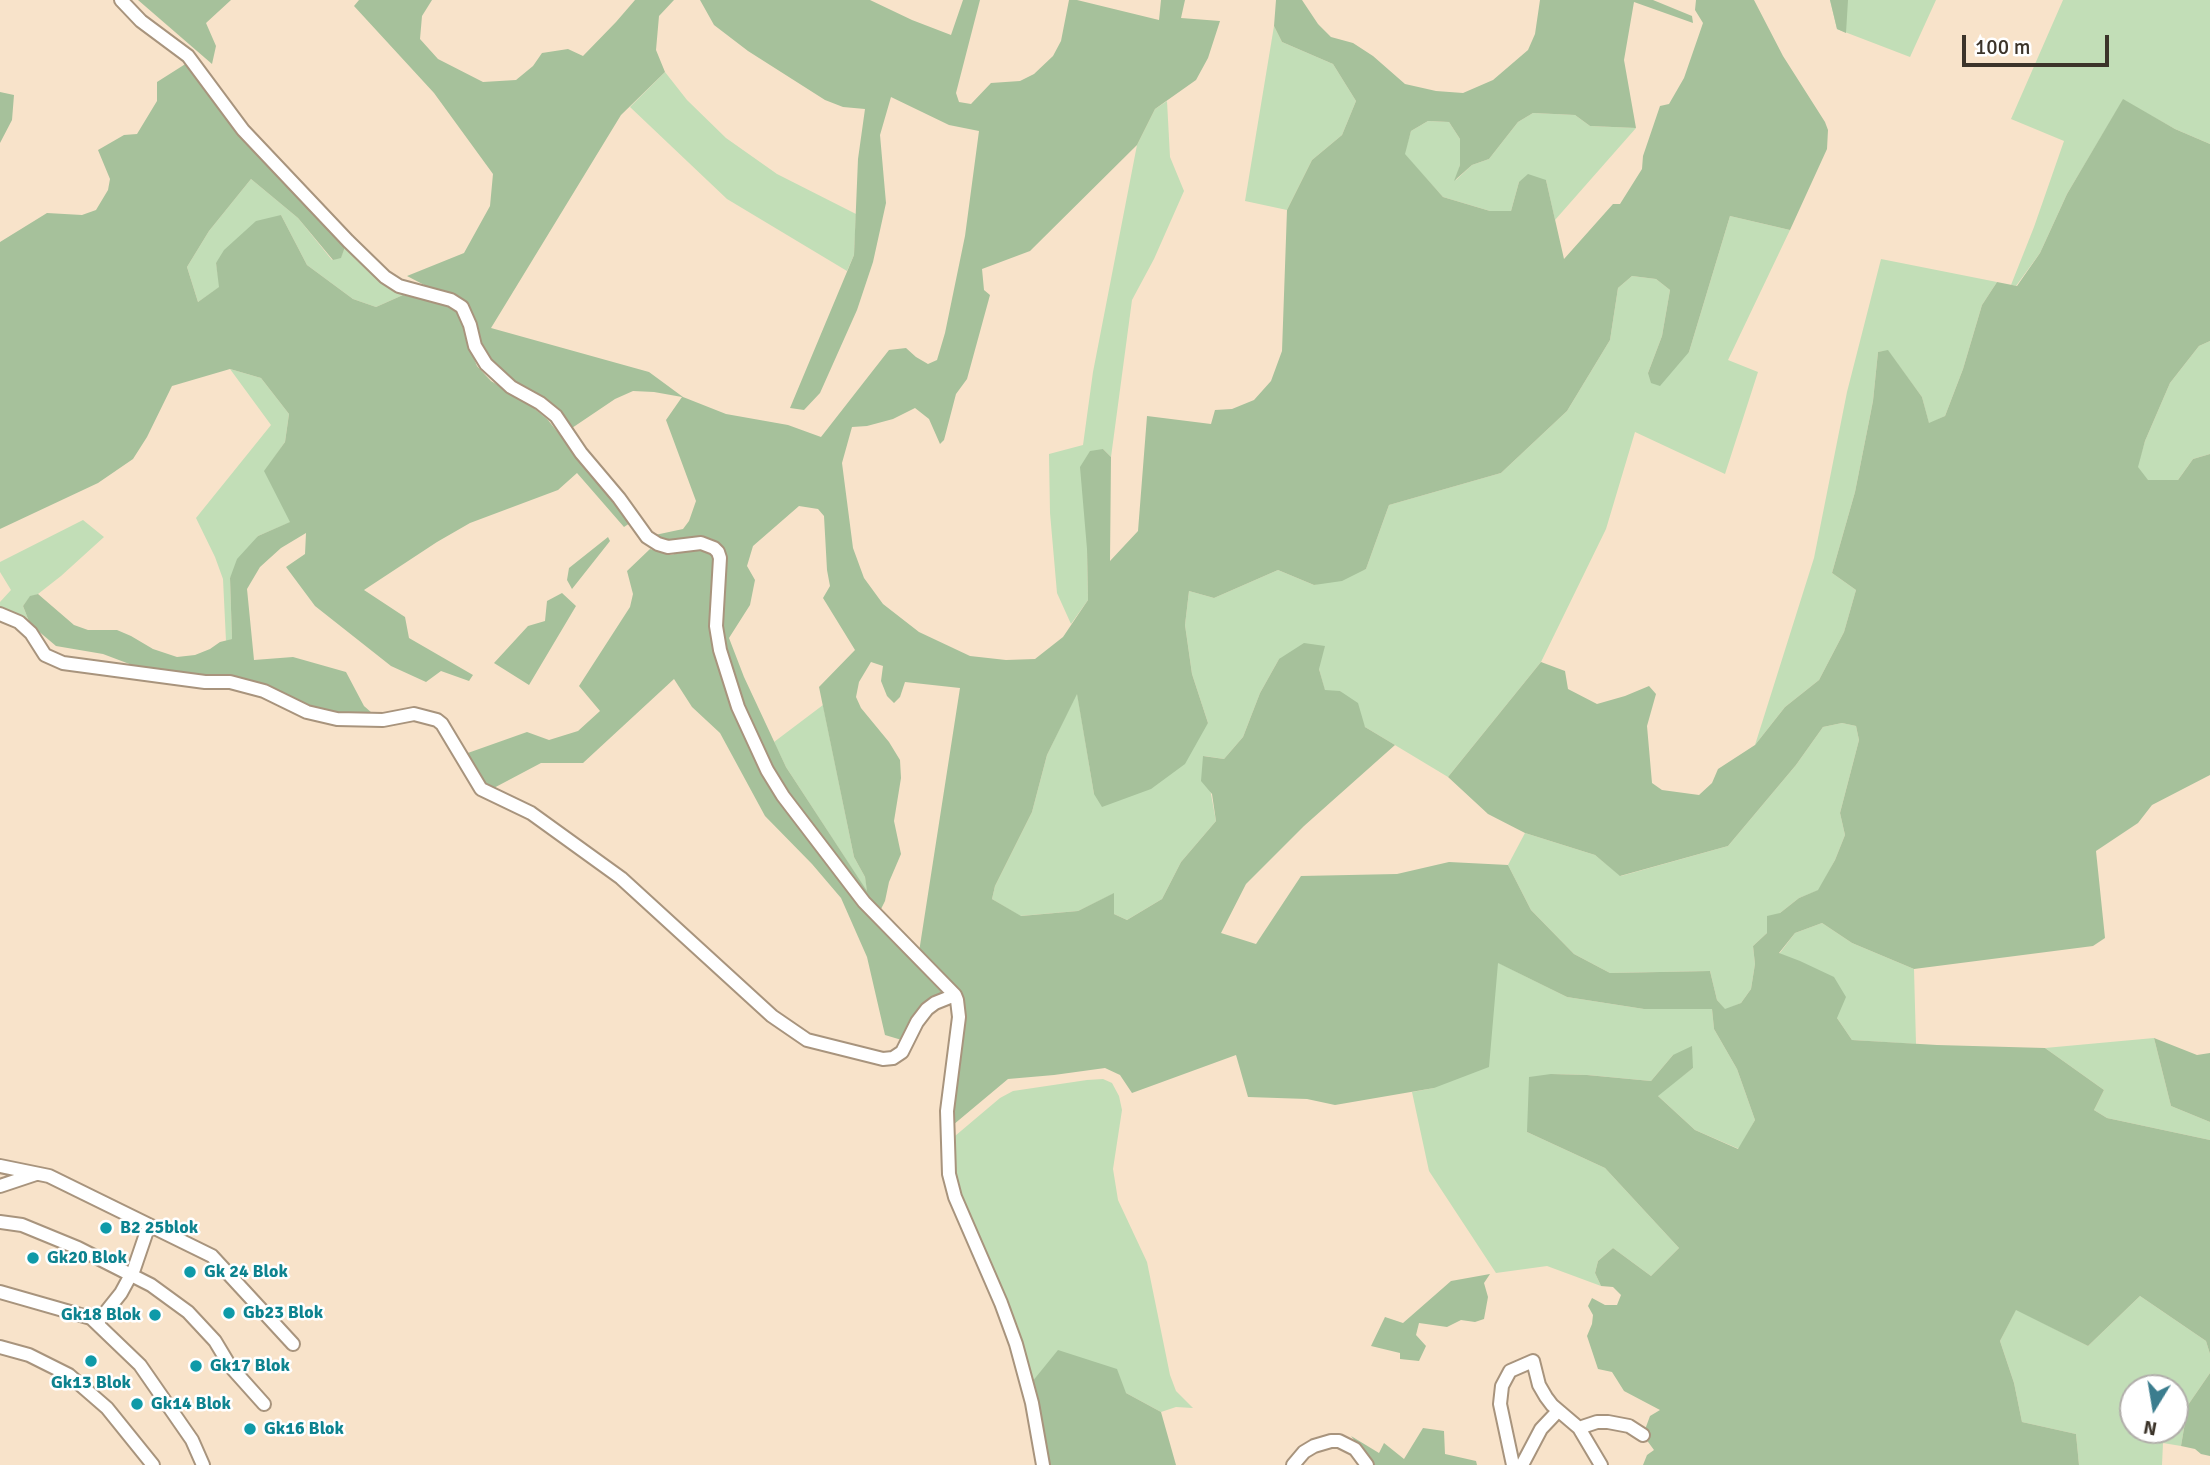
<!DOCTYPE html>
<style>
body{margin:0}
#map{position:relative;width:2210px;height:1465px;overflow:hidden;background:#f8e3ca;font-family:Signika,sans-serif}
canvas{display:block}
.north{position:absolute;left:2119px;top:1374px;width:70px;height:70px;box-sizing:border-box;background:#fff;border:2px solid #b1aeaa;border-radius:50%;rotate:191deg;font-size:19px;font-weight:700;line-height:28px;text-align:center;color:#3c342a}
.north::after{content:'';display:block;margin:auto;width:24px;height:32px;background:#3b7d8e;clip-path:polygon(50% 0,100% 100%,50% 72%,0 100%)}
.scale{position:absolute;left:1962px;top:35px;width:147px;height:32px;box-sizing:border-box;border:4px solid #3c342a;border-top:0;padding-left:9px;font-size:21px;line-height:24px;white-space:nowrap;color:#3c342a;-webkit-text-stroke:5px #fff;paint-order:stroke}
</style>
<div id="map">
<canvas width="2210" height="1465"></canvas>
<div class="north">N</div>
<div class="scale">100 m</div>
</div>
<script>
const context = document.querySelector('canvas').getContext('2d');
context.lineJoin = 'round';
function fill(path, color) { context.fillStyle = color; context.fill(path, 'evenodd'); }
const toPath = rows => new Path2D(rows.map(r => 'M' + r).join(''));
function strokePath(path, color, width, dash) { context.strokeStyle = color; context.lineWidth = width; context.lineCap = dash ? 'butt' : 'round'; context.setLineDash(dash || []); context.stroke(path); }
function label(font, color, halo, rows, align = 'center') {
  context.font = font + ' Signika,sans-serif'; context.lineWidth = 5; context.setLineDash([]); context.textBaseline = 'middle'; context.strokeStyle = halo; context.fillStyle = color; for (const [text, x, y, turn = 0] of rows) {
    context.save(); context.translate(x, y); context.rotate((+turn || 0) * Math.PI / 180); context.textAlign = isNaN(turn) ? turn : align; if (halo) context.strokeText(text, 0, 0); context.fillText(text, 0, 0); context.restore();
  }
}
fill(toPath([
 [1830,0,1936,0,1910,57,1837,29],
 [2063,0,2210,0,2210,144,2175,129,2123,100,2067,194,2040,253,2016,286,2011,285,2034,227,2064,141,2011,119],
 [1274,26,1282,42,1333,64,1356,101,1342,135,1312,160,1287,210,1245,201],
 [665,72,687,100,726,138,777,174,856,214,854,255,847,271,727,199,630,107],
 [1167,101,1170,157,1184,191,1154,259,1132,300,1111,457,1103,449,1087,549,1088,600,1071,624,1057,593,1050,513,1049,454,1083,445,1093,372,1137,145,1155,109],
 [1533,113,1575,115,1590,126,1636,128,1555,220,1546,180,1519,182,1511,211,1490,211,1443,197,1404,154,1411,131,1428,121,1449,122,1460,139,1460,165,1456,180,1472,165,1489,159,1518,122],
 [251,179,298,218,332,260,341,257,345,247,388,286,403,295,376,307,353,299,307,265,281,215,216,263,220,287,198,302,187,267,209,231],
 [1730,216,1790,230,1728,360,1758,372,1725,474,1635,432,1606,529,1541,662,1448,777,1365,727,1340,691,1325,691,1319,669,1279,659,1260,693,1243,737,1224,759,1204,756,1216,821,1181,862,1162,899,1127,920,1114,914,1113,894,1078,911,1020,916,992,899,995,886,1032,812,1047,755,1077,692,1094,794,1208,723,1192,674,1185,625,1189,591,1214,598,1278,570,1314,585,1366,569,1389,505,1501,473,1567,411,1610,340,1618,288,1632,276,1656,279,1670,290,1662,336,1648,373,1689,352],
 [1881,259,1997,282,1982,305,1963,369,1945,416,1929,424,1922,397,1888,351,1878,352,1873,401,1855,492,1832,573,1856,590,1844,632,1819,680,1785,707,1755,745,1814,558,1847,392],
 [2210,341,2210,454,2193,459,2178,480,2147,481,2137,467,2145,441,2170,383,2199,346],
 [230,369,261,378,289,414,285,442,265,471,291,522,258,536,230,578,232,639,226,641,223,579,215,557,196,518,271,425],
 [83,520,104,537,61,576,38,594,30,597,23,606,30,624,0,609,0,602,11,590,0,572,0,562],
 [823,705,854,857,865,877,868,893,786,767,774,742],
 [1842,723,1856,726,1859,740,1840,813,1845,835,1835,860,1819,890,1799,898,1780,913,1767,933,1753,946,1755,964,1751,989,1741,1003,1725,1010,1717,1000,1710,971,1610,973,1574,954,1531,910,1508,865,1525,833,1595,855,1621,876,1728,846,1796,765,1823,727],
 [1822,923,1852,943,1914,969,1916,1044,1852,1040,1837,1018,1779,954,1795,933],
 [1497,962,1567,997,1644,1009,1712,1009,1714,1029,1737,1069,1755,1120,1739,1149,1695,1130,1657,1095,1693,1068,1673,1055,1651,1081,1587,1075,1551,1074,1527,1132,1605,1168,1679,1248,1651,1276,1613,1248,1598,1261,1595,1273,1601,1286,1547,1266,1496,1273,1429,1171,1412,1092,1434,1088],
 [2154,1038,2171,1106,2210,1122,2210,1140,2107,1118,2094,1110,2104,1090,2045,1048],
 [1103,1079,1112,1083,1119,1096,1122,1110,1113,1169,1118,1200,1147,1262,1170,1375,1176,1391,1193,1408,1176,1407,1161,1412,1126,1393,1032,1382,958,1191,952,1157,952,1143,955,1136,1000,1098,1013,1091,1087,1080],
 [2140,1296,2206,1341,2210,1354,2210,1373,2188,1405,2181,1446,2163,1443,2162,1465,2079,1465,2076,1434,2022,1422,2014,1383,2000,1341,2016,1309,2088,1346],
 [2133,1388,2175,1388,2175,1430,2133,1430]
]), '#c2deb7');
fill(toPath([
 [138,0,231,0,206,23,216,46,212,64],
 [359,0,432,0,422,16,420,39,438,59,483,82,516,80,533,66,542,53,568,49,583,56,616,22,635,0,674,0,659,16,656,50,665,72,621,115,491,328,649,372,683,397,726,414,788,425,821,437,889,350,906,348,916,357,928,364,937,360,945,333,965,236,979,131,949,125,891,97,880,135,886,203,873,262,857,310,820,393,804,410,790,408,854,255,858,159,865,109,843,107,825,100,748,51,714,25,700,0,870,0,912,20,951,35,963,0,980,0,956,93,959,102,971,104,991,83,1020,81,1034,74,1053,56,1061,41,1069,0,1077,0,1159,20,1161,0,1185,0,1181,18,1220,21,1208,58,1196,80,1155,109,1137,145,1030,251,982,269,984,290,990,295,967,379,956,394,944,440,940,444,929,419,915,408,893,419,867,426,852,427,842,463,853,548,864,578,883,604,919,632,970,656,1006,660,1035,659,1063,637,1088,600,1087,549,1080,467,1090,451,1103,449,1111,457,1110,561,1138,531,1147,416,1211,424,1215,410,1232,409,1254,400,1271,381,1282,351,1287,210,1312,160,1342,135,1356,101,1333,64,1282,42,1274,26,1276,0,1302,0,1318,24,1331,37,1353,43,1373,56,1405,84,1436,91,1463,93,1493,80,1528,50,1535,34,1540,0,1653,0,1692,16,1693,23,1634,2,1624,60,1636,128,1590,126,1575,115,1533,113,1518,122,1489,159,1472,165,1454,181,1460,165,1460,139,1449,122,1428,121,1411,131,1405,154,1443,197,1490,211,1511,211,1519,182,1528,174,1546,180,1564,259,1613,204,1620,204,1642,169,1643,156,1660,106,1669,104,1684,78,1703,23,1695,10,1696,0,1754,0,1783,56,1825,122,1828,130,1827,149,1790,230,1730,216,1689,352,1660,386,1651,383,1648,373,1662,336,1670,290,1656,279,1632,276,1618,288,1610,340,1567,411,1501,473,1389,505,1366,569,1342,581,1314,585,1278,570,1214,598,1189,591,1185,625,1192,674,1208,723,1185,764,1151,789,1102,807,1094,794,1077,694,1047,755,1032,812,995,886,992,899,1021,916,1078,911,1114,893,1114,914,1127,920,1162,899,1181,862,1216,821,1212,794,1201,781,1203,756,1224,759,1243,737,1260,693,1279,659,1304,643,1325,646,1319,669,1325,690,1340,691,1358,703,1365,727,1395,745,1304,826,1246,884,1221,933,1256,944,1301,876,1397,874,1449,862,1508,865,1531,910,1574,954,1610,973,1710,971,1717,1000,1725,1009,1741,1003,1751,989,1755,964,1753,946,1767,933,1767,916,1780,913,1799,898,1818,890,1835,860,1845,835,1840,813,1859,740,1856,726,1842,723,1823,727,1796,765,1728,846,1620,876,1595,855,1525,833,1488,814,1448,777,1541,662,1565,671,1568,689,1597,704,1625,696,1649,686,1656,694,1647,726,1652,783,1662,790,1699,795,1712,783,1718,769,1755,745,1785,707,1819,680,1844,632,1856,590,1832,573,1855,492,1873,401,1878,352,1888,350,1922,397,1929,423,1945,416,1963,369,1982,305,1997,282,2017,286,2040,253,2067,194,2123,99,2175,129,2210,144,2210,341,2199,346,2170,383,2145,441,2138,467,2148,480,2178,480,2193,459,2210,454,2210,775,2152,805,2138,823,2096,851,2105,938,2093,946,1914,969,1852,943,1822,923,1795,933,1779,953,1800,961,1834,977,1846,997,1837,1018,1852,1040,1937,1045,2045,1048,2104,1090,2094,1110,2107,1118,2210,1140,2210,1354,2206,1341,2140,1296,2088,1346,2016,1310,2000,1341,2014,1383,2022,1422,2076,1434,2079,1465,1643,1465,1647,1455,1654,1450,1643,1435,1650,1416,1660,1410,1624,1391,1612,1372,1598,1369,1587,1336,1592,1324,1593,1315,1588,1306,1592,1298,1605,1305,1617,1305,1621,1295,1613,1287,1601,1286,1595,1273,1598,1261,1613,1248,1651,1276,1679,1248,1605,1168,1527,1132,1529,1077,1551,1074,1587,1075,1651,1081,1673,1055,1692,1046,1693,1068,1658,1096,1695,1130,1738,1149,1755,1120,1737,1069,1714,1029,1712,1009,1644,1009,1567,997,1498,963,1489,1067,1434,1088,1335,1105,1307,1099,1248,1097,1236,1055,1132,1093,1120,1075,1105,1068,1054,1075,1008,1079,953,1125,951,1122,964,1028,964,1004,961,992,919,952,960,688,905,682,900,697,894,703,887,696,881,681,883,666,871,662,859,682,856,697,861,708,889,742,900,760,901,778,894,821,901,854,889,882,885,901,879,913,787,793,769,763,746,713,722,641,720,620,726,554,712,539,702,537,670,542,660,540,655,535,683,529,689,521,696,501,666,420,682,397,654,392,633,391,615,399,572,428,492,364,479,345,473,317,432,289,407,276,464,253,490,206,493,174,434,93,354,6],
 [799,506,818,509,824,516,827,570,830,586,823,598,855,650,819,687,854,857,865,877,867,891,786,767,744,677,729,638,750,605,755,580,747,566,753,546],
 [1830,0,1848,0,1846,33,1837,29],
 [187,63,214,101,258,155,345,247,341,258,333,260,298,218,251,179,209,231,187,267,198,302,219,287,216,263,224,250,256,221,281,215,307,265,353,299,376,307,403,295,450,306,459,312,465,324,469,346,477,366,491,381,528,403,548,420,630,523,624,527,577,473,558,490,470,523,437,542,364,590,405,617,409,638,473,675,469,681,441,671,426,682,391,666,315,606,286,567,305,554,306,533,281,548,260,567,247,589,254,660,293,657,346,672,364,706,372,713,380,715,333,714,201,677,140,668,103,654,56,646,30,624,23,606,30,596,38,594,74,625,88,630,117,630,131,636,153,649,177,657,195,655,210,649,220,642,232,639,230,578,237,559,258,536,290,522,264,471,285,442,289,414,261,378,230,369,172,386,147,437,133,459,98,483,0,529,0,242,47,213,82,215,96,210,108,190,110,179,98,150,124,135,137,134,157,101,157,82],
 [0,92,14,95,12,120,0,143],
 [608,537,610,541,572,589,567,580,569,568],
 [650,549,670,555,697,549,703,549,710,552,714,558,711,624,741,727,754,756,771,785,948,994,905,1041,885,1035,867,957,841,898,812,864,765,816,720,733,692,707,674,679,583,763,541,763,490,790,481,782,465,754,527,732,549,740,578,731,600,711,579,686,630,607,633,594,627,571],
 [562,593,576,606,529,685,494,663,528,626,545,621,547,601],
 [2154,1038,2197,1055,2210,1053,2210,1122,2171,1106],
 [1490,1274,1484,1283,1488,1297,1484,1319,1475,1322,1461,1320,1447,1327,1419,1323,1416,1335,1426,1346,1419,1361,1400,1359,1400,1353,1371,1346,1385,1317,1403,1323,1451,1281],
 [1058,1350,1117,1369,1126,1393,1161,1412,1176,1465,1048,1465,1032,1382],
 [2210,1373,2210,1456,2201,1454,2195,1449,2181,1446,2188,1405],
 [1423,1428,1444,1431,1445,1454,1476,1461,1477,1465,1374,1465,1351,1436,1379,1453,1384,1443,1404,1459]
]), '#a6c19b');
const minor = toPath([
 [121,0,141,21,188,56,243,130,348,241,385,277,399,286,451,300,462,307,470,325,475,346,486,364,511,387,540,403,556,416,581,453,619,498,647,537,658,544,668,547,701,543,714,548,718,552,720,558,716,626,720,650,738,707,767,770,783,796,864,902,955,995,957,1000,959,1017,947,1111,949,1174,955,1197,1001,1303,1016,1344,1032,1403,1043,1465],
 [0,614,19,622,31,633,45,655,63,663,205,682,230,682,264,691,307,712,337,719,383,720,414,714,437,720,442,724,481,789,531,813,621,878,772,1016,807,1040,883,1059,893,1058,902,1052,917,1022,927,1009,935,1003,955,995],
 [0,1166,49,1176,212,1256,293,1344],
 [0,1186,36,1174],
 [0,1222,22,1225,78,1248,151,1285,188,1312,215,1341,230,1366,264,1404],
 [0,1292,91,1318,140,1365,192,1440,203,1465],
 [97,1323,121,1293,134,1269,149,1225],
 [0,1347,29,1355,69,1375,107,1408,153,1465],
 [1579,1428,1597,1422,1608,1422,1629,1426,1643,1435],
 [1293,1465,1304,1452,1314,1446,1331,1441,1339,1441,1355,1449,1367,1465],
 [1513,1465,1500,1404,1502,1386,1510,1371,1533,1361,1539,1385,1546,1397,1552,1405,1579,1428,1601,1465],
 [1522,1465,1541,1429,1558,1411]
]);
strokePath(minor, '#a8947d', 16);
strokePath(minor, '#fff', 12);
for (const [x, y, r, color] of [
 [106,1228,7,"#0f9aa8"],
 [33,1258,7,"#0f9aa8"],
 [190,1272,7,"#0f9aa8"],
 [229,1313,7,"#0f9aa8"],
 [155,1315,7,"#0f9aa8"],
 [91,1361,7,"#0f9aa8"],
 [196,1366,7,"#0f9aa8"],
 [137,1404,7,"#0f9aa8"],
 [250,1429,7,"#0f9aa8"]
]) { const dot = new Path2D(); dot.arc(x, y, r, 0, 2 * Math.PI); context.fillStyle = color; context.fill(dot); strokePath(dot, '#fff', 2.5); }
label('bold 18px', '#0d838f', '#fff', [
 ["B2 25blok",120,1228],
 ["Gk20 Blok",47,1258],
 ["Gk 24 Blok",204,1272],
 ["Gb23 Blok",243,1313],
 ["Gk18 Blok",141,1315,"right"],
 ["Gk17 Blok",210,1366],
 ["Gk13 Blok",91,1383,"center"],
 ["Gk14 Blok",151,1404],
 ["Gk16 Blok",264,1429]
], 'left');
</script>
